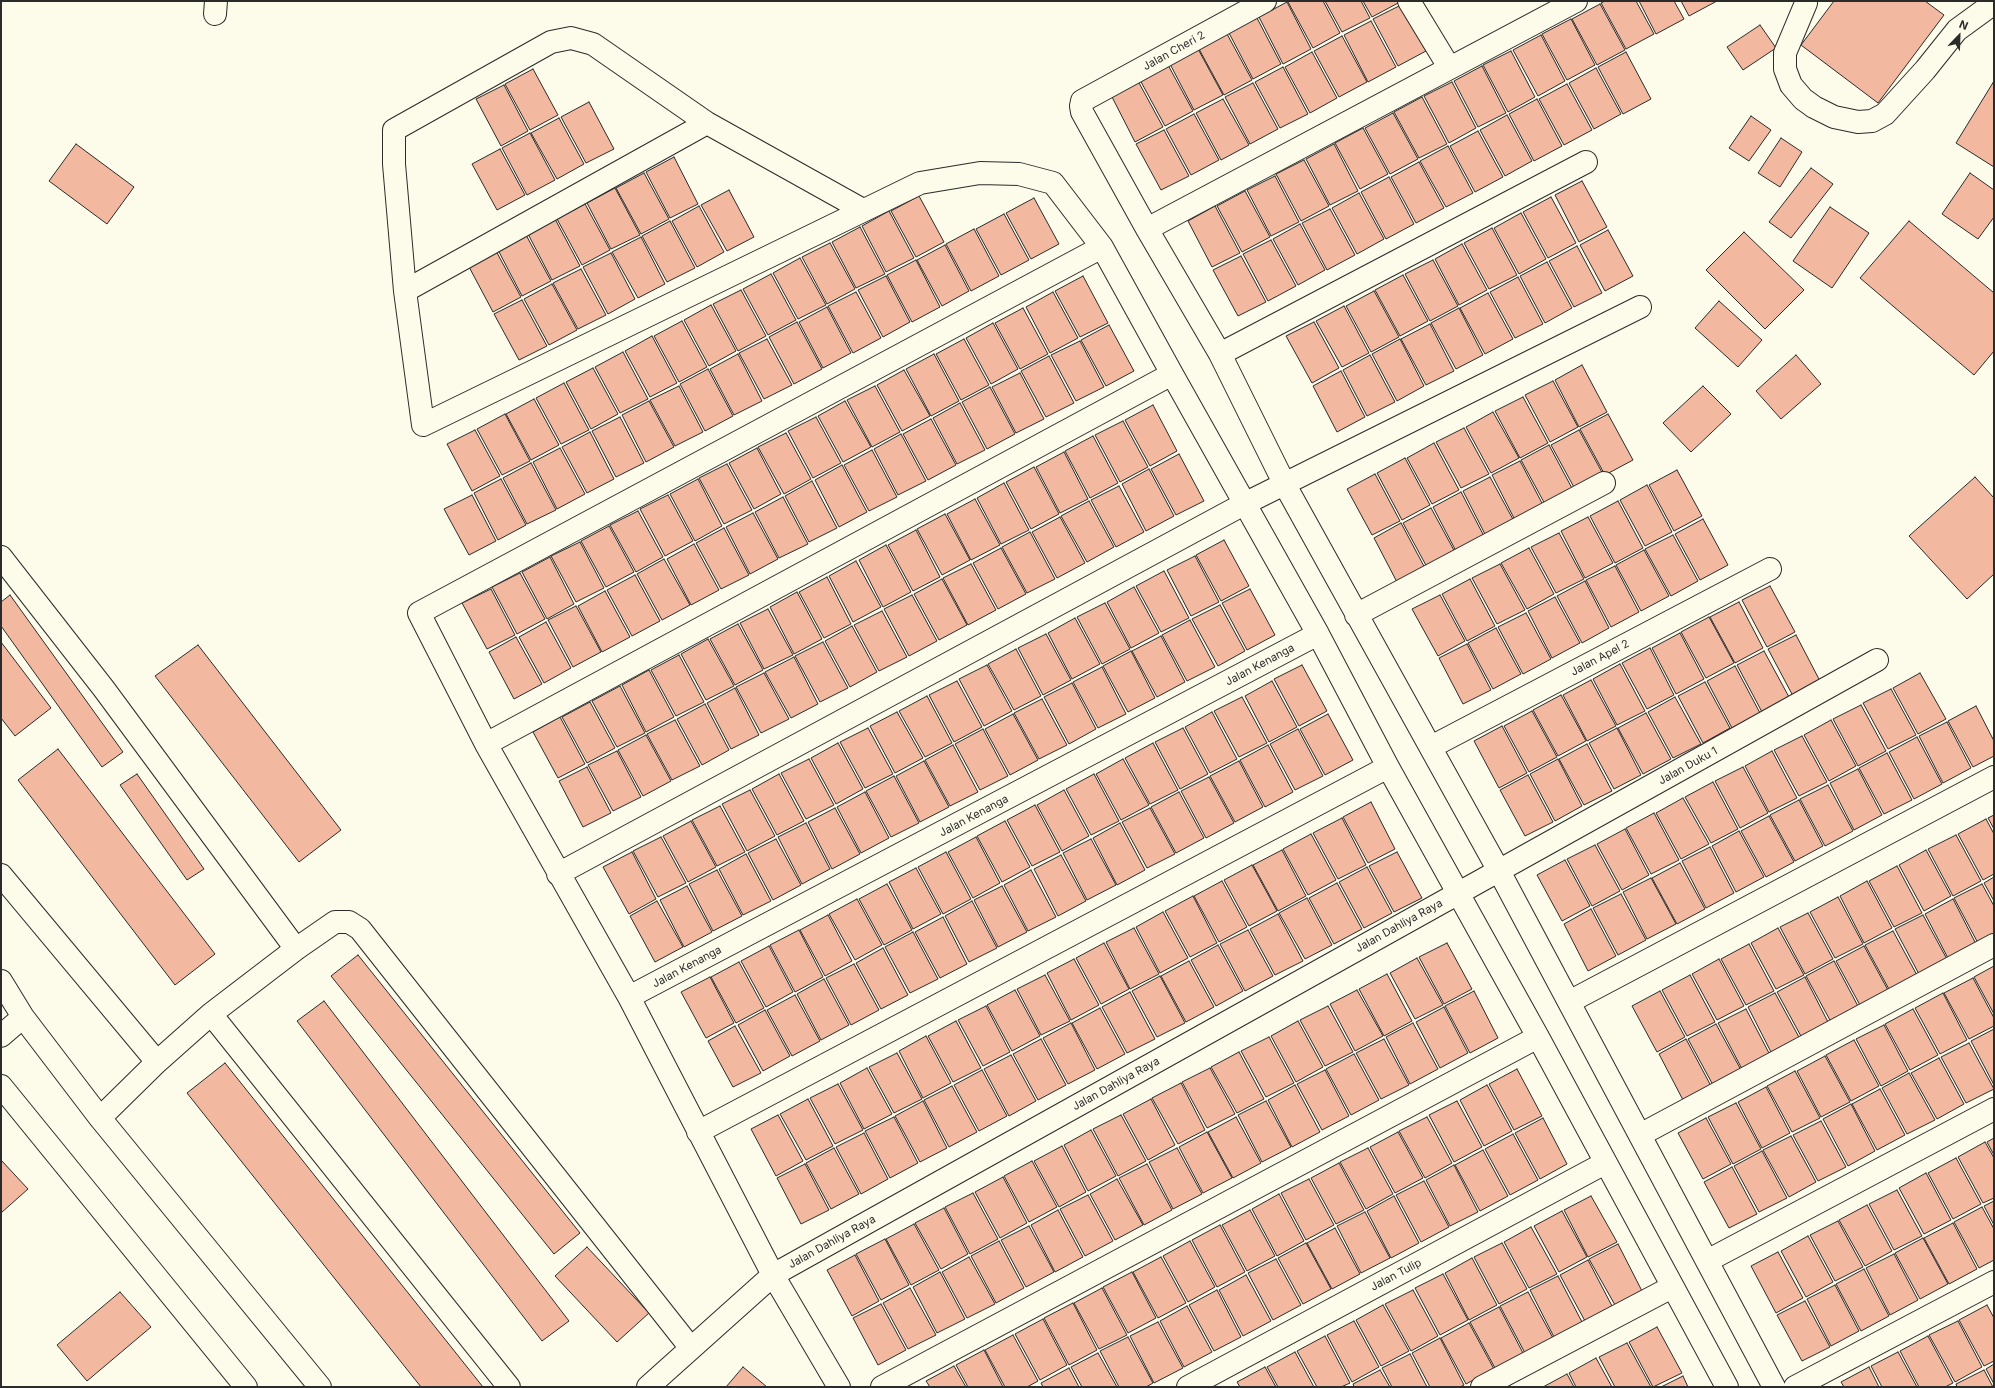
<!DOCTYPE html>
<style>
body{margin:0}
#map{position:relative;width:1995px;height:1388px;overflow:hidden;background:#fdfbea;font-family:Inter,sans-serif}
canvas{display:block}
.frame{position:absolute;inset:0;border:2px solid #2b2b2b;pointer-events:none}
.north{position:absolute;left:1939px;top:16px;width:40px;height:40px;-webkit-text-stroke:3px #fdfbea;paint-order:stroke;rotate:23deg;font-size:11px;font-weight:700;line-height:16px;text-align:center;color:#2b2b2b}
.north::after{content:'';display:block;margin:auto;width:14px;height:18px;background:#2b2b2b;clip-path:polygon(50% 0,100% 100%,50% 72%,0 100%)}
</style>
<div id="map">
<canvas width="1995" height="1388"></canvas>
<div class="frame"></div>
<div class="north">N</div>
</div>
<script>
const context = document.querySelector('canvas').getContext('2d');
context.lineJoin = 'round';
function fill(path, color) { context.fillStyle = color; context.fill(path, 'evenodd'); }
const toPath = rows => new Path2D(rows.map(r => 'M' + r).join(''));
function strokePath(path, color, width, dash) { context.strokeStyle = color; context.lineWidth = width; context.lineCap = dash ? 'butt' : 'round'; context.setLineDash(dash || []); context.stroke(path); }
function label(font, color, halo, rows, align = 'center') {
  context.font = font + ' Inter,sans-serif'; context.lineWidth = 3; context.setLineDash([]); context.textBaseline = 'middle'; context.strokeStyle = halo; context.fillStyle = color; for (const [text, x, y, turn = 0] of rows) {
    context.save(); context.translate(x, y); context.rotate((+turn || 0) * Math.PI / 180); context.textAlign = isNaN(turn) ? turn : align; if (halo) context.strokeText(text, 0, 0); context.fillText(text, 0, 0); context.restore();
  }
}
const building = toPath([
 [1290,1,1323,1,1340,33,1313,48,1288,2,1290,1],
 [1325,1,1361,1,1370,18,1342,32,1325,1],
 [1363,1,1399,1,1400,2,1372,17,1363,1],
 [1605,1,1636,1,1654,34,1626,49,1601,3,1605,1],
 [1639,1,1674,1,1684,19,1656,34,1639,1],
 [1681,1,1717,1,1689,16,1681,1],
 [1834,1,1925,1,1944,15,1878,103,1801,45,1834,1],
 [1287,2,1311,49,1283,64,1259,17,1287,2],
 [1600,4,1625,50,1597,65,1572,19,1600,4],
 [1401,5,1426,51,1398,66,1373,19,1401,5],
 [1257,18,1281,64,1253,79,1229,33,1257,18],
 [1571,19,1595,65,1567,80,1542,34,1571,19],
 [1371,21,1396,67,1368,82,1344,35,1371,21],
 [1760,25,1776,48,1743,70,1727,47,1760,25],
 [1227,34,1252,80,1224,95,1199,49,1227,34],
 [1541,35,1565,81,1538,96,1513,50,1541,35],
 [1342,36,1367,82,1339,97,1314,51,1342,36],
 [1198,49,1223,95,1194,110,1170,64,1198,49],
 [1511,51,1535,97,1508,112,1483,65,1511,51],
 [1312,52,1337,98,1310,113,1285,67,1312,52],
 [1626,52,1651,99,1623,114,1598,67,1626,52],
 [1168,65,1193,111,1165,126,1140,80,1168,65],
 [1482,66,1506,113,1478,127,1454,81,1482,66],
 [1283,67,1308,114,1280,128,1255,82,1283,67],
 [1596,68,1621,114,1594,129,1569,83,1596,68],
 [533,69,558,115,530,130,505,84,533,69],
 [1138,81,1163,127,1135,142,1111,95,1138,81],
 [1994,81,1994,167,1956,143,1994,81],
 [1452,82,1476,128,1449,143,1424,96,1452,82],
 [1253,83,1278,129,1250,144,1225,97,1253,83],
 [1567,84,1592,130,1564,145,1539,99,1567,84],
 [504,85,528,131,501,146,476,99,504,85],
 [1422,97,1447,144,1419,158,1394,112,1422,97],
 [1223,99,1249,145,1221,160,1196,113,1223,99],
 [1537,99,1562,146,1534,161,1509,114,1537,99],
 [589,102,614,149,586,163,561,117,589,102],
 [1393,113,1418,159,1390,174,1365,128,1393,113],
 [1194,114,1219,160,1191,175,1166,129,1194,114],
 [1507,115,1532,161,1505,176,1480,130,1507,115],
 [1751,116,1771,130,1749,161,1729,148,1751,116],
 [559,118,584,164,557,179,531,133,559,118],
 [1363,128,1388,174,1360,189,1335,143,1363,128],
 [1164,130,1189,176,1161,190,1136,144,1164,130],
 [1478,131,1503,177,1475,192,1450,146,1478,131],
 [530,133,555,180,527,195,502,148,530,133],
 [1781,138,1802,152,1780,187,1758,173,1781,138],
 [76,144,134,187,107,224,49,181,76,144],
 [1334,144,1358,191,1330,205,1306,159,1334,144],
 [1448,146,1473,193,1446,207,1420,161,1448,146],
 [500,149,525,195,497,210,472,164,500,149],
 [674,157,698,204,670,218,646,172,674,157],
 [1304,160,1329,206,1301,221,1276,174,1304,160],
 [1419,162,1444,208,1416,223,1391,177,1419,162],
 [1811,168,1833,184,1791,238,1769,222,1811,168],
 [644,173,669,219,641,234,616,188,644,173],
 [1970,173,1994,190,1994,217,1978,239,1942,214,1970,173],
 [1275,176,1299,222,1271,236,1247,190,1275,176],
 [1389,177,1414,224,1386,239,1361,192,1389,177],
 [1582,181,1607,227,1579,242,1555,195,1582,181],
 [615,188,640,235,611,249,587,203,615,188],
 [729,190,754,237,727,251,701,205,729,190],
 [1245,191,1270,237,1242,252,1217,206,1245,191],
 [1359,193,1384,239,1357,254,1332,208,1359,193],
 [919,196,944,242,916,257,891,211,919,196],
 [1551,197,1576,243,1548,258,1523,212,1551,197],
 [1034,198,1059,244,1031,259,1006,213,1034,198],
 [585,204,610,250,582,265,557,219,585,204],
 [699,206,724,252,697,267,672,221,699,206],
 [1215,206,1240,253,1212,267,1188,221,1215,206],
 [1830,207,1869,233,1832,288,1793,261,1830,207],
 [1330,209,1355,255,1327,270,1302,223,1330,209],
 [889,211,914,258,886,272,862,226,889,211],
 [1521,213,1546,259,1519,274,1494,228,1521,213],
 [1004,214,1029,260,1001,275,976,229,1004,214],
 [555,219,580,266,552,280,528,234,555,219],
 [670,221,695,268,667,282,642,236,670,221],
 [1909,221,1994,293,1994,351,1974,375,1860,278,1909,221],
 [1300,224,1325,270,1298,285,1273,239,1300,224],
 [860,227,885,274,856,288,832,242,860,227],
 [1492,228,1517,275,1489,289,1464,243,1492,228],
 [974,229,999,276,971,291,946,244,974,229],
 [1608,230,1633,276,1605,291,1580,245,1608,230],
 [1744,232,1804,290,1765,329,1706,270,1744,232],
 [526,235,551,281,522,296,498,250,526,235],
 [641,237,665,284,638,298,612,252,641,237],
 [1271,240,1296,286,1268,301,1243,254,1271,240],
 [830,243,855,289,827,304,802,257,830,243],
 [1462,244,1487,290,1459,305,1435,259,1462,244],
 [945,245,969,291,942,306,917,260,945,245],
 [1577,246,1602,293,1574,307,1549,261,1577,246],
 [496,251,521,297,493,312,468,265,496,251],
 [611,253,635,299,608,314,583,267,611,253],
 [1241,256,1266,302,1238,316,1213,270,1241,256],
 [800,258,826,305,798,319,773,273,800,258],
 [916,260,940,307,912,322,887,275,916,260],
 [1433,260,1458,306,1430,321,1405,274,1433,260],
 [1547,262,1572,308,1545,323,1520,276,1547,262],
 [581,269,606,315,578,329,553,283,581,269],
 [771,274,796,320,768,335,743,289,771,274],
 [1403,275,1428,321,1400,336,1375,290,1403,275],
 [886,276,910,322,883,337,858,290,886,276],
 [1083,276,1108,323,1080,337,1055,291,1083,276],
 [1518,277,1543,324,1515,338,1490,292,1518,277],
 [552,284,577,330,549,345,524,299,552,284],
 [741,290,766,336,738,351,713,304,741,290],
 [1374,291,1399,337,1371,352,1346,306,1374,291],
 [856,292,881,338,853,353,828,306,856,292],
 [1053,292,1078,338,1050,353,1026,307,1053,292],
 [1488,293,1513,339,1485,354,1460,308,1488,293],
 [522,300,547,346,519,360,494,314,522,300],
 [1719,301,1762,340,1738,367,1695,328,1719,301],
 [711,305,736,351,709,366,684,320,711,305],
 [1344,306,1369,353,1342,367,1316,321,1344,306],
 [827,307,851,353,823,368,799,322,827,307],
 [1023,308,1048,354,1020,369,995,323,1023,308],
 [1459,308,1483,355,1456,369,1431,323,1459,308],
 [682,321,707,367,679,382,654,336,682,321],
 [797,322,822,369,794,384,769,337,797,322],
 [1314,322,1339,368,1312,383,1286,336,1314,322],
 [993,323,1018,369,991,384,966,338,993,323],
 [1430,324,1454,371,1426,385,1401,339,1430,324],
 [1109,325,1134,371,1106,386,1081,340,1109,325],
 [652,336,677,383,650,397,625,351,652,336],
 [767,339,792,385,764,399,739,353,767,339],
 [964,339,989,385,961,400,936,354,964,339],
 [1400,339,1424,386,1397,401,1372,354,1400,339],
 [1080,341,1104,387,1076,401,1051,355,1080,341],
 [623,352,648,399,620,413,595,367,623,352],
 [738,354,762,401,734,415,710,369,738,354],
 [934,354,959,401,931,416,906,369,934,354],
 [1370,355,1395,402,1367,416,1343,370,1370,355],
 [1796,355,1821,384,1781,419,1756,391,1796,355],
 [1049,356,1074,403,1046,417,1021,371,1049,356],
 [1582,365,1607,412,1579,427,1555,380,1582,365],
 [593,368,618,414,591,429,566,382,593,368],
 [708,369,733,416,705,431,680,384,708,369],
 [904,370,930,416,902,431,877,385,904,370],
 [1341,371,1365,417,1337,432,1313,386,1341,371],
 [1020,373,1044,419,1016,433,992,387,1020,373],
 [1553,381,1578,427,1550,442,1525,395,1553,381],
 [564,383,589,430,561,444,536,398,564,383],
 [679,386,703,432,675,446,650,400,679,386],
 [875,386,900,432,872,447,847,400,875,386],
 [1703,386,1731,414,1691,452,1663,423,1703,386],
 [990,387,1015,434,987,449,962,402,990,387],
 [1523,397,1548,443,1520,458,1495,411,1523,397],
 [534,399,559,445,531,460,506,414,534,399],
 [649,401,674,447,646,462,622,415,649,401],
 [845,401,871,447,843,462,818,416,845,401],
 [960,403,985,450,957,464,933,418,960,403],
 [1153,405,1177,451,1150,466,1125,420,1153,405],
 [1493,412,1519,458,1491,473,1466,427,1493,412],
 [505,414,530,461,502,475,477,429,505,414],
 [1608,414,1633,460,1605,475,1580,429,1608,414],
 [620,417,644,463,616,477,592,431,620,417],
 [816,417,841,463,813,478,788,431,816,417],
 [931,419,956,465,928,480,903,434,931,419],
 [1123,421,1148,467,1120,482,1095,435,1123,421],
 [1464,428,1489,474,1461,488,1436,442,1464,428],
 [475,430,500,476,472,491,447,444,475,430],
 [1579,430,1604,476,1576,491,1551,445,1579,430],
 [590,432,614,479,587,493,562,447,590,432],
 [786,433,811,479,784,494,758,447,786,433],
 [901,434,926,481,898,495,874,449,901,434],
 [1093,436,1118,483,1090,498,1065,451,1093,436],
 [1434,443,1459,490,1432,504,1407,458,1434,443],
 [1549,445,1574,492,1546,506,1521,460,1549,445],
 [560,448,585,494,557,509,533,462,560,448],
 [757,448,781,494,754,509,729,463,757,448],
 [872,450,897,497,869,511,844,465,872,450],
 [1064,452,1088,499,1060,513,1036,467,1064,452],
 [1179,454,1204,501,1176,515,1151,469,1179,454],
 [1405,458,1430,505,1402,520,1377,473,1405,458],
 [1520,461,1544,507,1516,522,1492,475,1520,461],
 [531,463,556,510,527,524,503,478,531,463],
 [727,464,752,510,724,524,699,478,727,464],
 [842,465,867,512,839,527,815,480,842,465],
 [1034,467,1059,514,1031,529,1006,482,1034,467],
 [1149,469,1174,516,1146,531,1122,484,1149,469],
 [1677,470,1702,516,1674,531,1649,485,1677,470],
 [1375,474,1400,521,1372,535,1347,489,1375,474],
 [1490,477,1515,523,1487,538,1463,491,1490,477],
 [1975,477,1994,498,1994,574,1967,599,1909,536,1975,477],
 [501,479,526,525,498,540,474,493,501,479],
 [698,479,722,526,695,541,670,494,698,479],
 [812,481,837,528,809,542,785,496,812,481],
 [1004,483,1029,530,1001,544,977,498,1004,483],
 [1647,485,1672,532,1645,546,1620,500,1647,485],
 [1119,486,1144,532,1116,547,1091,500,1119,486],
 [1461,492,1485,538,1457,553,1433,507,1461,492],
 [472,495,496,541,469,555,444,509,472,495],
 [668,495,693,541,665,556,640,509,668,495],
 [783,497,808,544,779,558,755,512,783,497],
 [975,499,1000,545,971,560,947,514,975,499],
 [1089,501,1114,547,1087,562,1061,516,1089,501],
 [1618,501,1643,548,1615,563,1590,516,1618,501],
 [1431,508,1456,554,1428,569,1403,523,1431,508],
 [638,511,663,557,636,572,610,525,638,511],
 [753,513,778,559,750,574,726,527,753,513],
 [945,514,970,560,942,575,917,529,945,514],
 [1060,517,1085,563,1057,578,1032,532,1060,517],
 [1588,517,1613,563,1585,578,1561,531,1588,517],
 [1703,519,1728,565,1700,580,1675,534,1703,519],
 [1401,523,1426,570,1398,584,1374,538,1401,523],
 [609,526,634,572,606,587,581,541,609,526],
 [724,528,749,575,721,589,696,543,724,528],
 [916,530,940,577,913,591,888,545,916,530],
 [1030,532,1055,579,1027,593,1002,547,1030,532],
 [1559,533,1584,579,1556,593,1531,547,1559,533],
 [1673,535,1698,581,1671,596,1645,549,1673,535],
 [1224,540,1249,586,1221,601,1196,555,1224,540],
 [580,542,604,588,576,602,551,556,580,542],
 [694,544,719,590,691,605,667,559,694,544],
 [886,545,911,592,883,607,859,560,886,545],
 [1001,548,1026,594,998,609,973,563,1001,548],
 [1529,548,1554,594,1527,609,1501,563,1529,548],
 [1644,550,1669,596,1641,611,1616,565,1644,550],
 [1195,556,1219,602,1191,616,1167,570,1195,556],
 [550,557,574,604,547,619,522,572,550,557],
 [664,559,690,605,662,620,637,574,664,559],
 [856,561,881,607,853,622,829,576,856,561],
 [971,564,996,610,968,625,943,578,971,564],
 [1500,564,1525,610,1497,624,1472,578,1500,564],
 [1615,566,1639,612,1611,627,1586,580,1615,566],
 [1164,571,1189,618,1161,632,1136,586,1164,571],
 [520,573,545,619,517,634,492,587,520,573],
 [635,575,660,621,632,636,607,590,635,575],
 [827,577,851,624,824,638,799,592,827,577],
 [942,579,967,625,939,640,914,594,942,579],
 [1470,579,1495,626,1467,641,1442,594,1470,579],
 [1585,581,1609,628,1582,643,1557,596,1585,581],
 [1770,586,1795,632,1767,647,1742,600,1770,586],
 [1134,587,1159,633,1131,648,1107,602,1134,587],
 [491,589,515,635,487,649,462,603,491,589],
 [1250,589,1275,635,1247,650,1222,603,1250,589],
 [605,591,630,637,602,652,578,606,605,591],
 [797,592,822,639,794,654,770,607,797,592],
 [10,595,123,752,102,767,1,626,1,602,10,595],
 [912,595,937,641,909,656,884,609,912,595],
 [1440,595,1465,641,1438,656,1412,609,1440,595],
 [1555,597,1580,643,1552,658,1528,611,1555,597],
 [1739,602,1763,648,1735,663,1710,617,1739,602],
 [1105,603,1130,649,1102,664,1077,617,1105,603],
 [1220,605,1245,651,1218,666,1192,619,1220,605],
 [576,606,601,652,573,667,548,620,576,606],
 [768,609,793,655,764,669,740,623,768,609],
 [882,611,907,657,879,671,854,625,882,611],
 [1526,613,1551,659,1523,674,1498,627,1526,613],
 [1709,617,1734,663,1706,678,1681,632,1709,617],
 [1075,618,1100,664,1072,679,1048,633,1075,618],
 [1190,620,1215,667,1187,681,1162,635,1190,620],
 [546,622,571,668,544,683,519,637,546,622],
 [738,624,763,670,735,685,710,639,738,624],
 [852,626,877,672,850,687,825,641,852,626],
 [1496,628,1521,674,1493,689,1468,643,1496,628],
 [1680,633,1704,679,1676,694,1652,648,1680,633],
 [1046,634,1071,680,1043,695,1018,648,1046,634],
 [1796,635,1820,681,1793,696,1768,649,1796,635],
 [1161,636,1185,682,1157,697,1132,651,1161,636],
 [516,637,542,684,514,699,489,652,516,637],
 [708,639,734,686,706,700,681,654,708,639],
 [1,642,51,708,15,736,1,718,1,642],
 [823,642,848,688,820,702,795,656,823,642],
 [1467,644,1491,690,1463,704,1439,658,1467,644],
 [198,645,341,830,299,862,155,676,198,645],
 [1650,648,1674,695,1647,709,1622,663,1650,648],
 [1016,649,1041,696,1014,710,988,664,1016,649],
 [1131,651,1155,698,1128,712,1103,666,1131,651],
 [1764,651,1789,697,1762,712,1737,665,1764,651],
 [679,655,704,702,676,716,651,670,679,655],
 [794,657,818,704,791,718,765,672,794,657],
 [1620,664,1645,711,1617,725,1593,679,1620,664],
 [987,665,1012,711,984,726,959,679,987,665],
 [1302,665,1327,711,1299,726,1274,679,1302,665],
 [1735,666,1760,713,1732,728,1707,681,1735,666],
 [1102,667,1126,714,1098,728,1073,682,1102,667],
 [649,670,674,717,646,732,622,685,649,670],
 [764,673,789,719,761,733,736,687,764,673],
 [1920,673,1946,719,1918,734,1893,688,1920,673],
 [1591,680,1616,726,1587,741,1563,695,1591,680],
 [957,681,982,727,954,742,929,695,957,681],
 [1272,681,1297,727,1269,742,1245,696,1272,681],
 [1705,682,1730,728,1703,743,1678,696,1705,682],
 [1072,683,1096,729,1069,744,1044,697,1072,683],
 [620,686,645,733,617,747,592,701,620,686],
 [735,688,759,735,731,749,707,703,735,688],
 [1891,689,1916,735,1888,749,1863,703,1891,689],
 [1561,695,1586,741,1558,756,1533,710,1561,695],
 [927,696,952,743,925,757,899,711,927,696],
 [1242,697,1267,743,1239,757,1214,711,1242,697],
 [1675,697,1701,744,1673,758,1648,712,1675,697],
 [1042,699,1067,745,1039,759,1014,713,1042,699],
 [590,702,615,748,587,763,562,717,590,702],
 [705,704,729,750,702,765,677,719,705,704],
 [1861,705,1886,751,1858,766,1833,719,1861,705],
 [1976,706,1994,741,1994,756,1973,767,1948,721,1976,706],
 [1532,711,1557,757,1529,772,1504,726,1532,711],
 [897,712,923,758,895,773,870,726,897,712],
 [1212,712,1237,759,1210,773,1185,727,1212,712],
 [1646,713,1671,759,1643,774,1618,728,1646,713],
 [1013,714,1038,760,1010,775,985,729,1013,714],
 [1328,714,1353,760,1325,775,1300,729,1328,714],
 [560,717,585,764,558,778,533,732,560,717],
 [675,720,700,766,672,780,647,734,675,720],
 [1831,720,1856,766,1829,781,1804,735,1831,720],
 [1947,722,1971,768,1943,783,1919,736,1947,722],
 [1502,726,1527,773,1499,788,1474,741,1502,726],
 [868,728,893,774,865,788,840,742,868,728],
 [1183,728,1208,774,1180,789,1155,742,1183,728],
 [1617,728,1641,775,1614,789,1589,743,1617,728],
 [983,729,1008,776,980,790,955,744,983,729],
 [1298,729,1323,776,1295,790,1270,744,1298,729],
 [646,735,671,781,643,796,618,750,646,735],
 [1802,736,1827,782,1799,796,1774,750,1802,736],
 [1917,737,1942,784,1914,799,1889,752,1917,737],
 [838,743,863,789,836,804,811,758,838,743],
 [1153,743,1178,790,1150,804,1125,758,1153,743],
 [1587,744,1612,791,1584,805,1559,759,1587,744],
 [953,745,978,792,950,806,925,760,953,745],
 [1268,745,1293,792,1265,807,1240,760,1268,745],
 [58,749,215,954,175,985,18,780,58,749],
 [617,751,641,797,613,811,588,765,617,751],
 [1772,751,1797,798,1769,812,1745,766,1772,751],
 [1887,753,1912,800,1884,814,1859,768,1887,753],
 [809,759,834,805,806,819,781,773,809,759],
 [1123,759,1149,805,1121,820,1096,774,1123,759],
 [1558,759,1582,806,1555,821,1530,774,1558,759],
 [924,761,949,807,920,822,896,776,924,761],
 [1239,761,1263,807,1235,822,1210,776,1239,761],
 [587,767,611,813,583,827,559,781,587,767],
 [1743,767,1768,813,1740,828,1715,781,1743,767],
 [1858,769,1882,815,1854,830,1830,783,1858,769],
 [137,774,204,869,187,880,120,785,137,774],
 [779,774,804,821,777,835,752,789,779,774],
 [1094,774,1119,821,1091,835,1066,789,1094,774],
 [1528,775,1553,822,1525,836,1500,790,1528,775],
 [894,776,919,823,891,837,866,791,894,776],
 [1209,777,1234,823,1206,838,1181,791,1209,777],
 [1713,782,1738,829,1711,843,1685,797,1713,782],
 [1828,785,1853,831,1825,846,1800,799,1828,785],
 [750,790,775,836,747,851,722,804,750,790],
 [1064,790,1089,836,1062,851,1037,805,1064,790],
 [865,792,889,838,861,853,837,807,865,792],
 [1179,792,1204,838,1176,853,1151,807,1179,792],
 [1683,798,1709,844,1681,859,1656,813,1683,798],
 [1799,800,1823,846,1795,861,1770,815,1799,800],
 [1371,802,1395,849,1368,863,1343,817,1371,802],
 [1035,805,1060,852,1032,866,1007,820,1035,805],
 [720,806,745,852,717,866,692,820,720,806],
 [835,808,860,854,832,869,808,822,835,808],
 [1150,808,1175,854,1147,868,1122,822,1150,808],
 [1654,813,1679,860,1651,874,1626,828,1654,813],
 [1994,815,1994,829,1988,818,1994,815],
 [1769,816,1794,862,1766,877,1741,831,1769,816],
 [1342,818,1366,865,1338,879,1313,833,1342,818],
 [1986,819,1994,834,1994,874,1983,880,1958,834,1986,819],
 [691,821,716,867,688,882,663,836,691,821],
 [1005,821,1030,867,1002,882,977,836,1005,821],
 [806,823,830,869,802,884,778,837,806,823],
 [1120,823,1145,870,1117,885,1093,838,1120,823],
 [1625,829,1649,875,1622,890,1597,844,1625,829],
 [1739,831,1764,877,1736,892,1712,846,1739,831],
 [1311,834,1336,880,1308,895,1283,849,1311,834],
 [1956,835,1981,881,1953,896,1928,849,1956,835],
 [661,837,686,883,658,897,633,851,661,837],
 [976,837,1000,883,973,898,948,852,976,837],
 [776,839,801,885,773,900,748,853,776,839],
 [1091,839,1116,885,1087,900,1063,853,1091,839],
 [1595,845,1620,891,1592,906,1567,859,1595,845],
 [1710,847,1734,893,1706,908,1682,861,1710,847],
 [1282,850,1306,896,1278,911,1253,865,1282,850],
 [1926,850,1951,896,1924,911,1899,865,1926,850],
 [632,852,656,899,629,914,603,867,632,852],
 [946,852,971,899,943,914,918,867,946,852],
 [1397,852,1422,898,1394,912,1369,866,1397,852],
 [746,854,771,901,743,915,719,869,746,854],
 [1061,855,1086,901,1058,916,1034,869,1061,855],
 [1565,860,1590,906,1562,921,1537,875,1565,860],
 [1680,863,1705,909,1677,924,1652,878,1680,863],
 [1252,865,1277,911,1249,926,1224,880,1252,865],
 [1897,866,1922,913,1894,927,1869,881,1897,866],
 [1367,867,1392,913,1364,928,1339,882,1367,867],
 [916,868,941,914,913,929,889,882,916,868],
 [717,870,742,916,713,931,689,884,717,870],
 [1031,870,1056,917,1028,931,1004,885,1031,870],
 [1994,877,1994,901,1984,883,1994,877],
 [1651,878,1676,924,1647,939,1623,892,1651,878],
 [1222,881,1247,927,1219,942,1194,896,1222,881],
 [1867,881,1892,928,1864,943,1840,896,1867,881],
 [1337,883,1362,929,1334,944,1309,898,1337,883],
 [887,884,912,930,884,945,859,899,887,884],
 [1982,884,1994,906,1994,937,1979,945,1954,898,1982,884],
 [687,886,712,932,684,947,660,900,687,886],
 [1002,886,1027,932,998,947,974,900,1002,886],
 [1621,894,1646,940,1618,955,1593,908,1621,894],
 [1193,896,1217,943,1190,957,1165,911,1193,896],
 [1838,897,1863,944,1835,958,1810,912,1838,897],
 [1307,898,1332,945,1305,959,1279,913,1307,898],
 [857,899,882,945,855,960,829,914,857,899],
 [1953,899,1977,946,1949,960,1925,914,1953,899],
 [657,901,683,947,655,962,630,916,657,901],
 [972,901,997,948,969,962,945,916,972,901],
 [1591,909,1616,956,1588,971,1564,924,1591,909],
 [1163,912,1188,958,1160,973,1136,927,1163,912],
 [1808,913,1833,959,1805,974,1780,927,1808,913],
 [1278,914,1303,961,1275,975,1250,929,1278,914],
 [828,915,852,961,825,976,800,930,828,915],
 [1923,915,1948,961,1920,976,1895,929,1923,915],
 [943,917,967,964,940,978,915,932,943,917],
 [1134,928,1159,974,1130,989,1106,942,1134,928],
 [1778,928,1804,975,1776,989,1751,943,1778,928],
 [799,930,823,977,795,992,770,945,799,930],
 [1248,930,1273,976,1245,991,1220,944,1248,930],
 [1893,931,1918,977,1890,991,1865,945,1893,931],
 [913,932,938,979,910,993,885,947,913,932],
 [1104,943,1129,989,1101,1004,1076,958,1104,943],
 [1447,943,1472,989,1444,1004,1419,957,1447,943],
 [1749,944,1774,991,1746,1005,1721,959,1749,944],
 [1218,945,1243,991,1216,1006,1191,960,1218,945],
 [769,946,793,992,766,1007,741,961,769,946],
 [1864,946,1889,992,1861,1007,1836,961,1864,946],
 [883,948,908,995,881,1009,856,963,883,948],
 [358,955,580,1233,554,1254,331,976,358,955],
 [1417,958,1443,1005,1415,1019,1390,973,1417,958],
 [1074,959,1099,1005,1071,1020,1047,973,1074,959],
 [1719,959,1744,1006,1717,1020,1692,974,1719,959],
 [1189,961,1214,1007,1186,1022,1161,976,1189,961],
 [1834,961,1859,1008,1831,1022,1806,976,1834,961],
 [739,962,764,1008,736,1023,711,977,739,962],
 [854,964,879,1010,851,1025,826,978,854,964],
 [1994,966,1994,1014,1974,977,1994,966],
 [1387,974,1412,1021,1384,1036,1359,989,1387,974],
 [1045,975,1070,1021,1041,1035,1017,989,1045,975],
 [1690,975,1715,1022,1687,1036,1662,990,1690,975],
 [1160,976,1185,1023,1157,1037,1132,991,1160,976],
 [710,977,734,1023,706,1038,681,992,710,977],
 [1805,977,1829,1024,1802,1038,1777,992,1805,977],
 [1973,978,1994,1018,1994,1026,1969,1039,1944,993,1973,978],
 [824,979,849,1025,821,1040,797,994,824,979],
 [1015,990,1040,1036,1012,1051,987,1005,1015,990],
 [1357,990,1383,1036,1355,1051,1330,1004,1357,990],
 [1474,991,1498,1038,1470,1053,1445,1006,1474,991],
 [1660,991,1685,1037,1657,1052,1632,1006,1660,991],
 [1130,992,1155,1039,1127,1053,1102,1007,1130,992],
 [1775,993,1800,1039,1772,1054,1748,1007,1775,993],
 [1943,993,1967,1040,1940,1054,1915,1008,1943,993],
 [795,995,820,1041,792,1056,767,1010,795,995],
 [324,1001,569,1321,542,1341,297,1021,324,1001],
 [986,1006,1010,1052,983,1066,958,1020,986,1006],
 [1328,1006,1353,1052,1325,1066,1300,1020,1328,1006],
 [1444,1007,1468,1053,1440,1068,1416,1022,1444,1007],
 [1100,1008,1125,1054,1097,1069,1072,1023,1100,1008],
 [1746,1009,1770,1055,1742,1069,1718,1023,1746,1009],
 [1913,1009,1938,1055,1910,1070,1885,1024,1913,1009],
 [765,1010,790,1056,763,1071,738,1025,765,1010],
 [956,1021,981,1068,953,1082,928,1036,956,1021],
 [1298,1021,1323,1067,1296,1082,1271,1036,1298,1021],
 [1071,1023,1095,1070,1068,1084,1043,1038,1071,1023],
 [1413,1023,1438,1069,1410,1084,1386,1037,1413,1023],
 [1716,1024,1741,1070,1713,1085,1688,1039,1716,1024],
 [1884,1025,1908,1071,1881,1086,1856,1039,1884,1025],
 [735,1026,761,1073,733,1087,708,1041,735,1026],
 [1994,1029,1994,1085,1971,1041,1994,1029],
 [926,1036,951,1083,923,1098,899,1051,926,1036],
 [1269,1037,1294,1083,1266,1097,1241,1051,1269,1037],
 [1041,1039,1066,1085,1038,1100,1013,1054,1041,1039],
 [1384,1039,1409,1085,1381,1099,1356,1053,1384,1039],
 [1686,1039,1711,1086,1683,1100,1659,1054,1686,1039],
 [1854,1040,1879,1086,1851,1101,1826,1055,1854,1040],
 [1969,1043,1994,1089,1966,1103,1941,1057,1969,1043],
 [1239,1052,1264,1099,1237,1113,1211,1067,1239,1052],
 [897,1053,922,1099,894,1113,869,1067,897,1053],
 [1354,1054,1379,1100,1351,1115,1326,1069,1354,1054],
 [1011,1055,1036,1101,1009,1116,984,1069,1011,1055],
 [1825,1056,1850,1102,1821,1117,1797,1071,1825,1056],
 [1939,1058,1964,1104,1937,1119,1911,1073,1939,1058],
 [225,1063,483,1387,421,1387,187,1093,225,1063],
 [867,1068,892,1114,864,1129,840,1083,867,1068],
 [1210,1068,1235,1114,1207,1128,1182,1082,1210,1068],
 [1517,1069,1542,1116,1514,1130,1489,1084,1517,1069],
 [982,1070,1007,1116,979,1131,954,1085,982,1070],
 [1325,1070,1349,1116,1322,1130,1297,1084,1325,1070],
 [1795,1071,1820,1118,1792,1132,1767,1086,1795,1071],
 [1909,1073,1935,1120,1907,1134,1882,1088,1909,1073],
 [1181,1083,1205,1130,1178,1144,1152,1098,1181,1083],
 [838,1084,863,1130,835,1144,810,1098,838,1084],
 [1295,1085,1320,1132,1292,1147,1268,1100,1295,1085],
 [1487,1085,1512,1131,1484,1146,1460,1100,1487,1085],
 [952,1086,977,1132,949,1147,924,1100,952,1086],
 [1766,1087,1790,1133,1762,1148,1738,1102,1766,1087],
 [1880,1089,1905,1135,1877,1150,1852,1104,1880,1089],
 [808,1099,833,1146,806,1160,780,1114,808,1099],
 [1151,1099,1175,1145,1148,1160,1123,1114,1151,1099],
 [923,1101,947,1148,920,1162,895,1116,923,1101],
 [1266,1101,1291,1147,1262,1162,1238,1115,1266,1101],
 [1457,1101,1482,1147,1454,1162,1429,1115,1457,1101],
 [1736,1103,1761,1149,1733,1164,1708,1117,1736,1103],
 [1851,1104,1875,1151,1848,1166,1823,1119,1851,1104],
 [778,1115,803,1161,776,1176,751,1129,778,1115],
 [1121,1115,1146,1161,1118,1176,1093,1129,1121,1115],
 [894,1117,918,1163,890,1178,865,1131,894,1117],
 [1236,1117,1261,1163,1233,1178,1208,1132,1236,1117],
 [1427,1117,1452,1163,1425,1178,1399,1131,1427,1117],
 [1543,1118,1567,1164,1540,1179,1515,1133,1543,1118],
 [1706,1118,1731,1164,1703,1179,1678,1133,1706,1118],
 [1821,1121,1846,1167,1818,1181,1793,1135,1821,1121],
 [1091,1130,1116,1176,1088,1191,1064,1145,1091,1130],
 [1207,1132,1232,1178,1203,1193,1179,1147,1207,1132],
 [1398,1132,1423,1178,1395,1193,1370,1147,1398,1132],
 [864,1133,888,1179,861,1194,836,1147,864,1133],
 [1513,1134,1538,1180,1510,1195,1485,1149,1513,1134],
 [1791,1136,1816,1182,1789,1197,1763,1150,1791,1136],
 [1994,1138,1994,1155,1987,1142,1994,1138],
 [1985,1142,1994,1158,1994,1198,1983,1203,1958,1157,1985,1142],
 [1062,1146,1086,1192,1059,1207,1034,1161,1062,1146],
 [834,1148,859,1194,831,1209,806,1163,834,1148],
 [1177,1148,1202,1194,1173,1209,1149,1162,1177,1148],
 [1368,1148,1393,1194,1366,1209,1340,1162,1368,1148],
 [1483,1150,1508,1196,1480,1211,1455,1165,1483,1150],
 [1762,1151,1787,1198,1759,1212,1734,1166,1762,1151],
 [1956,1158,1981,1204,1953,1219,1928,1173,1956,1158],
 [1,1160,28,1189,1,1213,1,1160],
 [1032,1161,1057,1207,1029,1222,1004,1176,1032,1161],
 [1339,1163,1364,1210,1336,1224,1311,1178,1339,1163],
 [805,1164,829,1210,801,1224,777,1178,805,1164],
 [1147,1164,1172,1210,1144,1225,1119,1178,1147,1164],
 [1454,1165,1478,1212,1450,1226,1426,1180,1454,1165],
 [1732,1167,1757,1214,1729,1228,1704,1182,1732,1167],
 [1926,1173,1951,1220,1924,1234,1899,1188,1926,1173],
 [1003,1177,1027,1223,1000,1238,975,1192,1003,1177],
 [1117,1179,1143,1225,1115,1240,1090,1194,1117,1179],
 [1309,1179,1334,1225,1306,1240,1281,1193,1309,1179],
 [1424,1181,1449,1227,1421,1242,1396,1195,1424,1181],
 [1897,1190,1922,1236,1894,1250,1869,1204,1897,1190],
 [973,1193,998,1239,970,1254,945,1207,973,1193],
 [1279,1194,1304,1241,1277,1256,1252,1209,1279,1194],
 [1088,1195,1113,1241,1085,1256,1060,1209,1088,1195],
 [1394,1196,1419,1243,1391,1258,1367,1211,1394,1196],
 [1591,1196,1617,1242,1588,1257,1564,1210,1591,1196],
 [1994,1201,1994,1225,1984,1206,1994,1201],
 [1867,1205,1892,1251,1865,1266,1839,1220,1867,1205],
 [1982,1207,1994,1229,1994,1260,1979,1268,1954,1222,1982,1207],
 [944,1208,968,1254,941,1269,915,1223,944,1208],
 [1058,1210,1083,1257,1055,1272,1031,1225,1058,1210],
 [1250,1210,1275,1256,1247,1271,1222,1225,1250,1210],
 [1562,1211,1587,1257,1559,1272,1534,1226,1562,1211],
 [1365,1212,1390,1258,1361,1273,1337,1226,1365,1212],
 [1838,1221,1863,1267,1835,1281,1810,1235,1838,1221],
 [1953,1223,1977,1269,1949,1284,1924,1238,1953,1223],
 [914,1224,939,1270,911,1285,886,1239,914,1224],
 [1220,1225,1245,1272,1217,1287,1192,1240,1220,1225],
 [1029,1226,1054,1272,1026,1287,1001,1240,1029,1226],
 [1531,1227,1557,1274,1529,1288,1504,1242,1531,1227],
 [1335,1228,1360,1274,1332,1289,1307,1243,1335,1228],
 [1808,1236,1833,1282,1806,1297,1781,1251,1808,1236],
 [1923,1238,1948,1284,1920,1299,1895,1253,1923,1238],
 [885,1239,909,1285,881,1300,856,1254,885,1239],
 [999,1241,1024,1288,996,1303,971,1256,999,1241],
 [1190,1241,1215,1287,1188,1302,1163,1256,1190,1241],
 [1306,1243,1331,1289,1303,1304,1278,1258,1306,1243],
 [1502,1243,1527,1289,1499,1304,1474,1257,1502,1243],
 [1618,1244,1642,1291,1615,1305,1589,1259,1618,1244],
 [587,1247,649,1313,617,1342,555,1276,587,1247],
 [1778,1252,1803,1298,1776,1313,1751,1266,1778,1252],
 [1894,1254,1918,1300,1890,1315,1866,1268,1894,1254],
 [855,1255,879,1301,852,1316,827,1270,855,1255],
 [969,1257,995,1304,967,1318,942,1272,969,1257],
 [1161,1257,1186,1303,1158,1318,1133,1272,1161,1257],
 [1472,1258,1497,1305,1469,1320,1445,1273,1472,1258],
 [1276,1259,1301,1305,1273,1320,1248,1273,1276,1259],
 [1588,1260,1612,1306,1585,1321,1560,1275,1588,1260],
 [1864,1269,1889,1316,1861,1331,1836,1284,1864,1269],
 [940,1272,965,1319,937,1333,913,1287,940,1272],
 [1132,1272,1156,1318,1128,1333,1103,1287,1132,1272],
 [1443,1274,1468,1320,1440,1335,1415,1288,1443,1274],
 [1246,1275,1271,1321,1243,1336,1219,1290,1246,1275],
 [1558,1276,1582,1322,1554,1337,1530,1290,1558,1276],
 [1835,1285,1859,1331,1831,1346,1807,1299,1835,1285],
 [910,1288,936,1335,908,1349,883,1303,910,1288],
 [1102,1288,1127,1335,1099,1349,1074,1303,1102,1288],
 [1217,1290,1241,1337,1214,1351,1189,1305,1217,1290],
 [1413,1290,1438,1336,1411,1351,1385,1304,1413,1290],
 [120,1292,151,1327,87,1381,57,1345,120,1292],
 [1528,1292,1553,1338,1525,1353,1500,1306,1528,1292],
 [1805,1301,1830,1347,1802,1361,1777,1315,1805,1301],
 [1073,1303,1097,1350,1069,1365,1044,1318,1073,1303],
 [881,1304,906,1350,878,1365,853,1318,881,1304],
 [1383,1305,1409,1351,1381,1366,1356,1320,1383,1305],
 [1987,1305,1994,1318,1994,1361,1984,1366,1959,1320,1987,1305],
 [1187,1306,1212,1352,1184,1367,1160,1321,1187,1306],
 [1499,1307,1523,1353,1495,1368,1470,1322,1499,1307],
 [1043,1319,1067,1365,1040,1380,1015,1334,1043,1319],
 [1354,1321,1379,1367,1352,1382,1327,1335,1354,1321],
 [1958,1321,1982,1367,1955,1382,1929,1335,1958,1321],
 [1158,1322,1183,1368,1154,1383,1130,1336,1158,1322],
 [1469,1323,1494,1369,1466,1384,1441,1338,1469,1323],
 [1657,1327,1682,1373,1653,1387,1629,1342,1657,1327],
 [1013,1335,1038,1381,1027,1387,1005,1387,985,1350,1013,1335],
 [1325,1336,1350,1383,1341,1387,1317,1387,1297,1351,1325,1336],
 [1928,1336,1953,1383,1945,1387,1919,1387,1900,1351,1928,1336],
 [1128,1337,1153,1383,1146,1387,1119,1387,1100,1351,1128,1337],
 [1440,1338,1464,1385,1460,1387,1430,1387,1412,1353,1440,1338],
 [1627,1343,1651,1387,1615,1387,1599,1357,1627,1343],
 [984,1350,1003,1387,968,1387,956,1365,984,1350],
 [1295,1352,1314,1387,1278,1387,1267,1367,1295,1352],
 [1898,1352,1917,1387,1882,1387,1871,1366,1898,1352],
 [1098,1353,1117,1387,1082,1387,1071,1367,1098,1353],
 [1410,1354,1427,1387,1392,1387,1382,1368,1410,1354],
 [1596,1358,1612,1387,1576,1387,1569,1373,1596,1358],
 [1994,1364,1994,1384,1986,1369,1994,1364],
 [954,1366,966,1387,930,1387,926,1381,954,1366],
 [743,1367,767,1387,726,1387,743,1367],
 [1265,1367,1276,1387,1240,1387,1237,1382,1265,1367],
 [1869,1367,1879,1387,1844,1387,1841,1382,1869,1367],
 [1069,1368,1079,1387,1043,1387,1041,1383,1069,1368],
 [1380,1370,1390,1387,1354,1387,1353,1384,1380,1370],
 [1984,1370,1993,1387,1957,1387,1956,1384,1984,1370],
 [1567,1374,1574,1387,1543,1387,1567,1374],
 [1683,1376,1688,1387,1661,1387,1683,1376]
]);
fill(building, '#f2b8a0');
strokePath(building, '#2b2b2b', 1);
const street = toPath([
 [1265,1,1082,101,1081,106,1082,112,1147,229,1220,354,1285,485,1499,871,1774,1387],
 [1409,1,1449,67],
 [1806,3,1785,53,1785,69,1791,85,1803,99,1814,107,1834,117,1858,122,1872,121,1885,114,1925,70,1957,30,1994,3],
 [215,14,216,1],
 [863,210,707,123,593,44,571,38,551,42,394,130,394,164,405,291,423,425,920,183,980,173,1019,174,1053,183,1102,247,1172,374,1318,634,1388,767,1538,1037,1727,1387],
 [1147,229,1576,1],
 [405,291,707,123],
 [1220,354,1586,162],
 [1,557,104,689,296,949],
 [1356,615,1604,483],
 [486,744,1172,374],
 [1431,747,1770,569],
 [558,874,1244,504,1640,307],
 [1,875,157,1062],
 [1,981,23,1017,100,1118,320,1387],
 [629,997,1318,634],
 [1569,1002,1994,777],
 [1,1036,23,1017],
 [1,1086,246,1387],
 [100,1118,157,1062,211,1014],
 [698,1132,1388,767],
 [1640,1135,1994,945],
 [1707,1261,1994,1109],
 [509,1387,211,1014,296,949,335,922,349,922,360,929,690,1347],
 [648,1387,773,1275,1877,660],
 [839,1387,773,1275,629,997,486,744,419,613,1102,247],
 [882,1387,1538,1037],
 [1188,1387,1605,1163],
 [1482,1387,1672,1287],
 [1795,1387,1994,1282]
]);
strokePath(street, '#2b2b2b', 24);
strokePath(street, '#fdfbea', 22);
label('11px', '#2b2b2b', '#fdfbea', [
 ["Jalan Cheri 2",1174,51,-29],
 ["Jalan Apel 2",1600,658,-28],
 ["Jalan Kenanga",1260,665,-28],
 ["Jalan Duku 1",1688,766,-29],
 ["Jalan Kenanga",974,816,-28],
 ["Jalan Dahliya Raya",1399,926,-29],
 ["Jalan Kenanga",687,967,-28],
 ["Jalan Dahliya Raya",1116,1084,-29],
 ["Jalan Dahliya Raya",832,1242,-29],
 ["Jalan Tulip",1396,1275,-28]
]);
</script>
